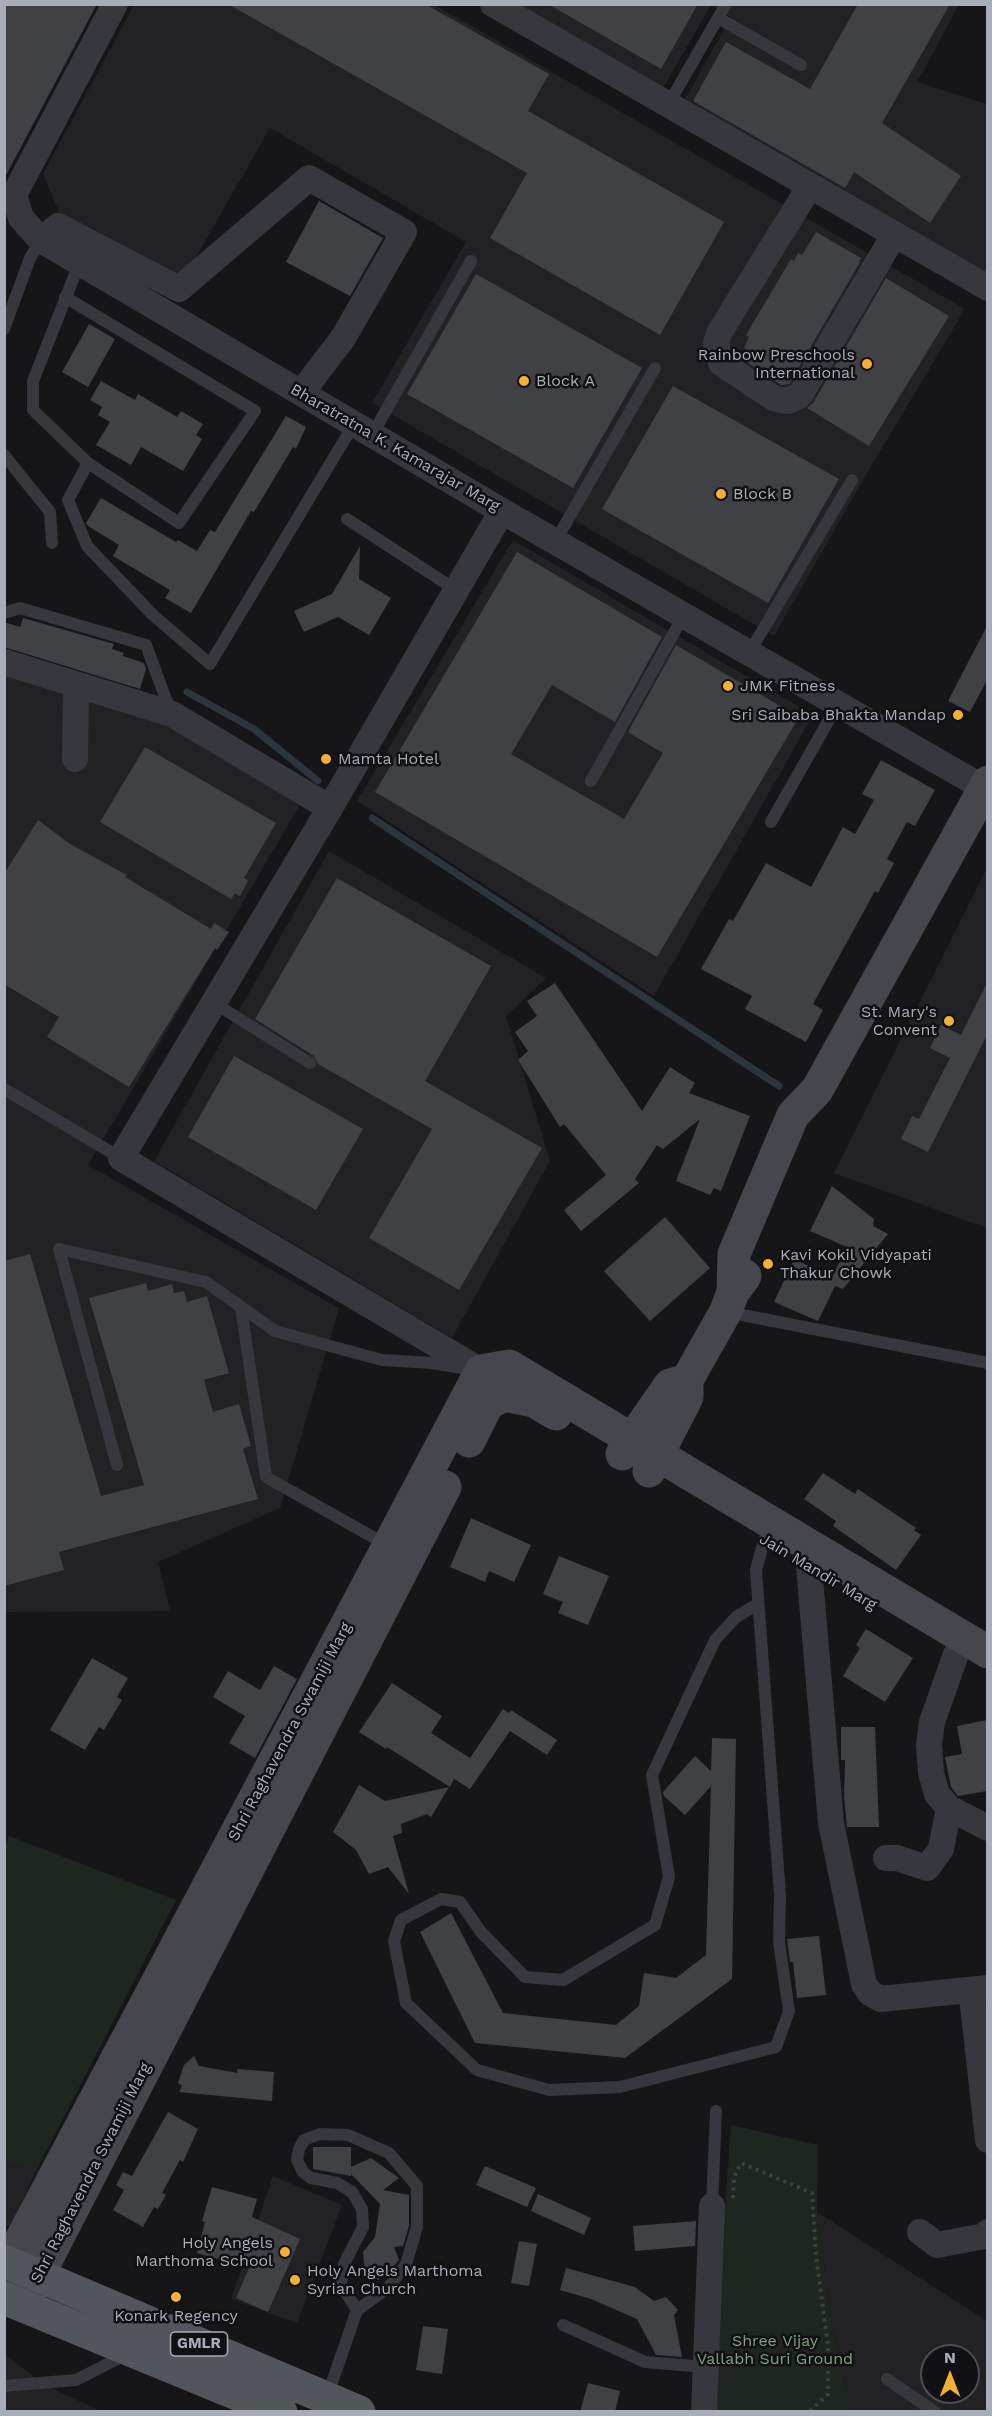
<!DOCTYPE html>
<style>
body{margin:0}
#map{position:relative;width:992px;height:2416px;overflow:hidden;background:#161618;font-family:"Work Sans",sans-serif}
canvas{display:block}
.frame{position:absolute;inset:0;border:6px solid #a8adb8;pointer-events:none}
.north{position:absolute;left:920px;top:2344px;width:60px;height:60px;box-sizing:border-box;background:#111113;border:2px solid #4d4f55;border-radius:50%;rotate:0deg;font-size:16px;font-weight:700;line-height:24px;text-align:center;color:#a8adb8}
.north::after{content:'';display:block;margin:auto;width:21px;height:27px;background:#f2b134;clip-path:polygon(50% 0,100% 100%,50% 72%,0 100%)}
</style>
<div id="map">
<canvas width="992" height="2416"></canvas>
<div class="frame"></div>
<div class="north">N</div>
</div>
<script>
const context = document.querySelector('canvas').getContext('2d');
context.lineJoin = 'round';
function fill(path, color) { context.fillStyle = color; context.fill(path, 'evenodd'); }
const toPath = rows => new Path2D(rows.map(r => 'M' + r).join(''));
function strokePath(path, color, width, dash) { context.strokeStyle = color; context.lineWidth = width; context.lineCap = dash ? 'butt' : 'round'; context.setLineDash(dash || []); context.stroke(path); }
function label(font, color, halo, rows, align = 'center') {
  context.font = font + ' "Work Sans",sans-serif'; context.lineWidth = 5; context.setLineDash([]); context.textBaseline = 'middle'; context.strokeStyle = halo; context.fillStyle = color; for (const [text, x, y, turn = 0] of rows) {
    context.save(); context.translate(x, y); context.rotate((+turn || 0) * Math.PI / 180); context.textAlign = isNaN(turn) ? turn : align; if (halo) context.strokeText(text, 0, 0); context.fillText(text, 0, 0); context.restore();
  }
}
fill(toPath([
 [134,5,435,5,965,309,866,475,774,636,372,403,466,242,270,128,177,290,62,219,43,174],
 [512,5,959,5,917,82,987,104,987,273,846,197,683,103,731,17,711,5,662,90],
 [513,540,813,715,654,996,357,801],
 [4,669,154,717,300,805,88,1165,339,1308,280,1508,158,1562,170,1611,5,1612],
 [329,851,546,978,506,1016,550,1161,452,1338,154,1161],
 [987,868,987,1228,834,1173],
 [5,2162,35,2173,11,2227,5,2225],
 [273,2176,342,2205,297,2323,231,2299],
 [817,2212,987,2321,987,2411,852,2411,833,2333],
 [932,2356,968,2356,968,2392,932,2392],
 [4,2353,43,2384,101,2411,5,2411]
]), '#222225');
fill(toPath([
 [9,1836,176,1900,35,2173,5,2162,4,1852],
 [731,2125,818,2145,817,2212,833,2333,852,2411,710,2412]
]), '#1e261f');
strokePath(toPath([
 [187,692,254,729,318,781],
 [372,818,779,1086]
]), '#2c353c', 7);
fill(toPath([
 [4,4,97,4,4,179],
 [228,4,425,4,549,74,528,111,724,222,660,335,490,238,527,173],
 [548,4,698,4,661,69],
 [858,4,950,4,882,123,961,176,930,223,854,172,845,188,693,101,726,42,810,89],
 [319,201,383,238,350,296,286,262],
 [816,232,861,258,859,261,860,262,789,384,781,385,742,359,747,350,744,348,749,337,746,335,791,259,794,261,798,253,802,255],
 [476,274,642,368,573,488,407,394],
 [886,278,949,316,869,446,807,408,813,403],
 [89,324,115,339,88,387,62,372],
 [101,381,135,400,138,394,177,417,181,411,203,424,196,435,202,439,183,471,141,447,131,465,96,445,110,422,98,415,102,407,90,400],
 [673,386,839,479,768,603,602,509],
 [286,416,306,427,296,449,293,447,254,512,251,511,191,613,165,598,170,590,113,556,119,545,88,526,86,523,101,498,176,542,178,540,197,551,210,530,215,532],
 [360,546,359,579,391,598,369,635,338,617,304,632,294,611,332,594],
 [517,552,662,637,615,722,552,685,511,754,624,819,663,753,629,733,629,730,676,645,799,717,657,957,375,792],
 [23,618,114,644,112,649,124,653,123,656,144,663,146,669,140,689,4,647,4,622,20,627],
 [987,626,987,680,970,712,948,701],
 [145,747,276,823,244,878,248,881,240,896,235,893,231,899,100,822],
 [881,760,935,790,915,826,907,822,887,859,894,863,878,893,875,891,813,1004,823,1010,806,1042,745,1009,752,996,701,969,729,919,733,921,766,863,811,887,843,827,855,834,874,800,862,794],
 [38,820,70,844,127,875,125,877,211,929,214,923,229,932,217,950,215,948,129,1087,47,1037,59,1017,4,984,4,874],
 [337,878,491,966,425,1081,542,1148,459,1290,369,1238,432,1129,318,1064,314,1056,255,1019],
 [555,983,642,1111,670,1067,695,1083,689,1093,750,1116,721,1191,714,1188,710,1195,676,1181,700,1119,663,1149,657,1145,635,1179,639,1183,581,1231,564,1210,606,1175,564,1124,560,1127,518,1060,528,1051,515,1032,537,1016,527,1001],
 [987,983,987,1035,928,1152,901,1139,912,1116,919,1119,950,1058,930,1048,941,1025,961,1035],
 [234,1056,363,1129,316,1210,188,1137],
 [832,1186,874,1219,873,1226,888,1234,843,1289,835,1286,818,1321,774,1302,794,1259,832,1277,847,1247,810,1231],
 [665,1217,710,1268,650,1321,604,1271],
 [30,1254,101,1496,144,1485,89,1298,146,1283,148,1291,172,1284,174,1293,184,1291,187,1302,207,1296,229,1373,204,1380,213,1412,239,1404,251,1446,243,1449,258,1499,59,1552,64,1570,4,1586,4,1261],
 [823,1473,855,1494,858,1489,916,1528,914,1530,921,1535,896,1570,833,1526,836,1521,804,1499],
 [471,1518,531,1545,514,1582,489,1571,485,1582,450,1567],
 [559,1556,609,1576,588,1625,558,1613,563,1602,543,1594],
 [866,1629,913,1658,885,1702,843,1676,860,1648,856,1645],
 [92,1658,128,1678,117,1697,122,1700,104,1730,99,1727,85,1750,50,1730],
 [274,1666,297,1679,255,1758,229,1743,245,1716,213,1697,228,1671,260,1690],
 [392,1683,442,1716,431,1733,470,1758,503,1709,509,1713,511,1710,557,1740,547,1755,510,1731,470,1789,454,1779,450,1787,387,1747,386,1749,359,1732],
 [987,1720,987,1791,958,1796,951,1787,945,1757,962,1754,957,1726],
 [841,1727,875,1727,879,1827,847,1827,844,1797,845,1760,841,1760],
 [712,1738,736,1739,732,1979,625,2058,475,2043,420,1932,451,1913,503,2013,616,2025,639,2006,644,1973,676,1978,706,1955,711,1786,685,1815,664,1796,663,1792,695,1756,711,1771],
 [359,1785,385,1801,449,1787,431,1817,427,1814,401,1824,402,1833,393,1836,409,1894,388,1867,369,1874,356,1850,333,1832],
 [819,1936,826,1995,797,1998,793,1962,790,1962,787,1939],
 [194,2056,199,2066,238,2073,237,2069,274,2072,272,2101,179,2092,182,2086,178,2083,184,2065],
 [168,2112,198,2129,183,2162,180,2160,162,2193,166,2195,158,2209,154,2207,143,2227,113,2210,124,2190,116,2185,123,2172,132,2176],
 [313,2147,351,2147,351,2167,371,2158,399,2178,383,2190,409,2195,409,2226,403,2246,394,2247,399,2260,391,2270,378,2280,365,2273,363,2252,375,2237,380,2204,351,2174,351,2176,313,2169],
 [485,2166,536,2188,527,2207,476,2185],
 [212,2187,257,2199,252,2217,300,2239,268,2312,236,2298,249,2268,197,2253,205,2222,202,2221],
 [538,2194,591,2218,584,2235,531,2211],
 [696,2221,695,2246,635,2251,633,2226],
 [519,2241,537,2244,529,2286,511,2283],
 [566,2268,635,2287,654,2301,666,2297,678,2310,674,2315,682,2357,656,2355,637,2319,591,2299,560,2290],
 [423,2326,448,2329,442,2374,416,2370],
 [588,2383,620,2391,615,2412,580,2412]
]), '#404145');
strokePath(toPath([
 [733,2198,734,2177,741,2163,812,2193,816,2256,828,2346,828,2394,809,2412]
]), '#3d3f44', 4, [3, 4.5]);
strokePath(toPath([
 [718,18,801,65],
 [668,105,726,4],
 [79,264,33,381,33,410,88,463],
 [65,297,255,411,179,523,88,463,68,500,87,546,153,615,210,664,354,424],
 [4,329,30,258,41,240],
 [372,435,471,261],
 [4,455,50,512,52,543],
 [347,519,456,590],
 [555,542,655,368],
 [4,613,20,608,146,645,171,713],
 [749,653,852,480],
 [591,781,684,615],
 [771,822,838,704],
 [214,1003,310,1063],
 [4,1089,121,1158],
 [241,1307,266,1477,387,1545],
 [727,1312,988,1363],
 [117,1465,59,1249,206,1282,275,1331,382,1360,432,1363,462,1368],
 [758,1604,736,1617,715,1640,652,1775,669,1877,655,1925,563,1980,525,1977,481,1932,460,1902,441,1899,401,1920,394,1941,406,2003,477,2070,549,2090,620,2087,776,2047,789,2011,779,1942,780,1895,756,1570,764,1540],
 [712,2206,716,2111],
 [563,2325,645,2362,705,2367],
 [887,2379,935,2412],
 [4,2386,76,2380,127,2354],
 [327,2397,357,2310,388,2288,406,2264,417,2227,417,2186,389,2153,348,2135,320,2134,304,2140,299,2149,297,2160,303,2172,311,2178,337,2183,352,2192,362,2209,363,2227,344,2264,341,2285,357,2310]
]), '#37383d', 12);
strokePath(toPath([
 [115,4,14,195,21,218,41,240,502,511,984,788],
 [493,4,988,288],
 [810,186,719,333,716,343,721,363,775,399,788,401,800,395,894,235],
 [41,240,58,226,179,289,309,178,404,232,343,338,301,393],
 [4,662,172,714,330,808],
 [75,759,76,684],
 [494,1385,481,1371,121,1158,330,808,502,511],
 [809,1567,831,1823,864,1984,870,1993,881,1999,988,1988],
 [956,1654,932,1722,929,1745,931,1773,937,1794,949,1808,988,1828],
 [886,1858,897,1858,927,1868,941,1849,949,1808],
 [971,1990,976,2032,988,2031],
 [976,2032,988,2140],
 [920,2232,937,2245,985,2236,988,2232],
 [704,2412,712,2206]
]), '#37383d', 26);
strokePath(toPath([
 [733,1292,734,1254,793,1115,817,1090,988,782],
 [469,1441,488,1403,505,1395,534,1401,556,1414],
 [622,1454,670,1385,687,1380],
 [649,1471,687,1397,687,1380,726,1311,733,1292,745,1276],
 [4,2272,481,1371,509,1366,988,1652],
 [23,2305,445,1487]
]), '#45474d', 33);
strokePath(toPath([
 [4,2261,359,2412],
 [4,2298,281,2412]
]), '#53555c', 33);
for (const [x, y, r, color] of [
 [867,364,6,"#f2b134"],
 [524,381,6,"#f2b134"],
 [721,494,6,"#f2b134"],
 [728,686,6,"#f2b134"],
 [958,715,6,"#f2b134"],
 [326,759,6,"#f2b134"],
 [949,1021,6,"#f2b134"],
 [768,1264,6,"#f2b134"],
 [285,2252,6,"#f2b134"],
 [295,2280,6,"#f2b134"],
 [176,2297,6,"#f2b134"]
]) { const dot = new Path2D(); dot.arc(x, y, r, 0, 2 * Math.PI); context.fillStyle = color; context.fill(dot); strokePath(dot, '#111113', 2); }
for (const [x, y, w] of [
 [199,2344,57]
]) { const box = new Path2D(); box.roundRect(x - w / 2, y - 12, w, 24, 4.5); context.fillStyle = '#111113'; context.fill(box); strokePath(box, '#a8adb8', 1.5); }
label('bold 15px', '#a8adb8', null, [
 ["GMLR",199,2344]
]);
label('16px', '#a8adb8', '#111113', [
 ["Rainbow Preschools",855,355,"right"],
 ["International",855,373,"right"],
 ["Block A",536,381],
 ["Block B",733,494],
 ["JMK Fitness",740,686],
 ["Sri Saibaba Bhakta Mandap",946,715,"right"],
 ["Mamta Hotel",338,759],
 ["St. Mary's",937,1012,"right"],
 ["Convent",937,1030,"right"],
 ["Kavi Kokil Vidyapati",780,1255],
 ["Thakur Chowk",780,1273],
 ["Holy Angels",273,2243,"right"],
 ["Marthoma School",273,2261,"right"],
 ["Holy Angels Marthoma",307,2271],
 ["Syrian Church",307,2289],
 ["Konark Regency",176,2316,"center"]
], 'left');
label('16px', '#a8adb8', '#111113', [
 ["Bharatratna K. Kamarajar Marg",395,448,30],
 ["Jain Mandir Marg",818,1572,31],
 ["Shri Raghavendra Swamiji Marg",290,1732,-62],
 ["Shri Raghavendra Swamiji Marg",91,2173,-63]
]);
label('16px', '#7fa381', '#111113', [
 ["Shree Vijay",775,2341],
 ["Vallabh Suri Ground",775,2359]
]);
</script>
